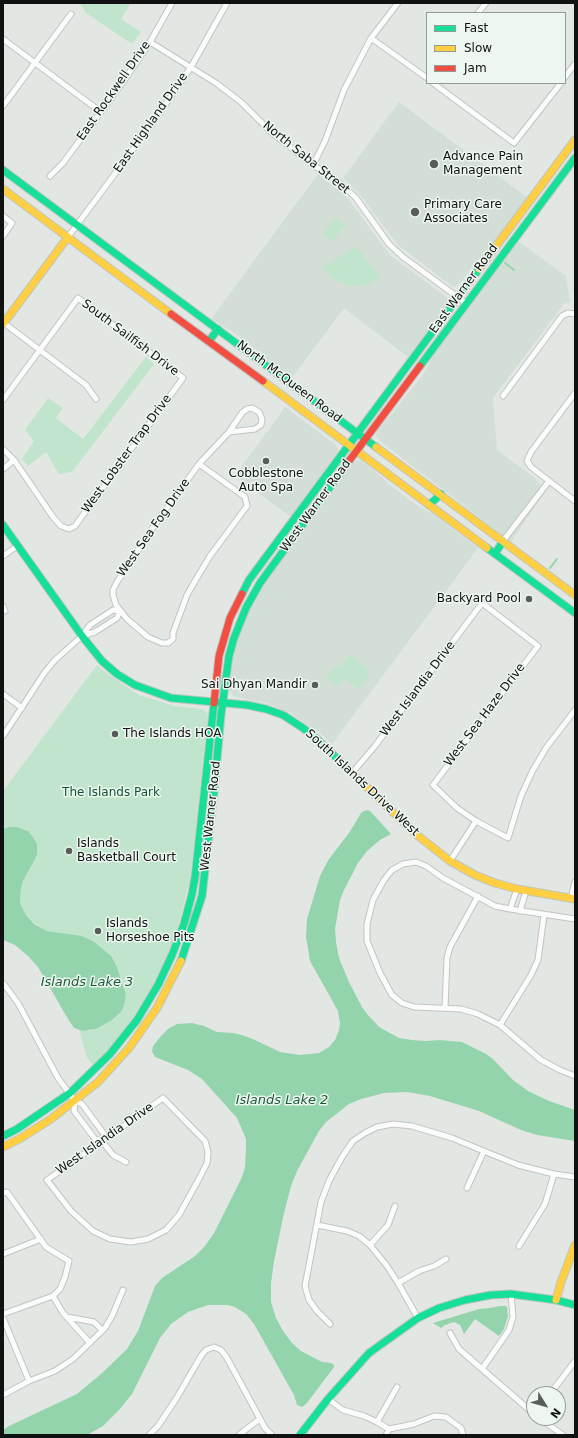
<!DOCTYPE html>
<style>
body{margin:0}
#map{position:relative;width:578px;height:1438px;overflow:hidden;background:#e2e7e3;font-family:"DejaVu Sans",sans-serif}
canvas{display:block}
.frame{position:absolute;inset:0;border:4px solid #0f1210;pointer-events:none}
.legend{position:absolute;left:426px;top:12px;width:140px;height:72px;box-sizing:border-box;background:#edf6f0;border:1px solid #949b96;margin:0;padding:5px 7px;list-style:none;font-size:12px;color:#0f1210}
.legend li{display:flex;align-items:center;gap:8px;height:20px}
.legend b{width:20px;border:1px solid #949b96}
.north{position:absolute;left:526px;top:1386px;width:40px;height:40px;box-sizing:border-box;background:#edf6f0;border:1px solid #949b96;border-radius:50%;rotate:127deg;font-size:11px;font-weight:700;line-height:16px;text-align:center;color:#0f1210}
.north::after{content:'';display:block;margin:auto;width:14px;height:18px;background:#595d5a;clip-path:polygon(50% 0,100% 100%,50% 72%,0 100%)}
</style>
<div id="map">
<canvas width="578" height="1438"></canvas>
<div class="frame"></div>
<ul class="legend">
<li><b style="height:5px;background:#16e098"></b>Fast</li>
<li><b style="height:5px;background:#ffcf43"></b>Slow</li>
<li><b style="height:5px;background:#f24e42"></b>Jam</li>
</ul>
<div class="north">N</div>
</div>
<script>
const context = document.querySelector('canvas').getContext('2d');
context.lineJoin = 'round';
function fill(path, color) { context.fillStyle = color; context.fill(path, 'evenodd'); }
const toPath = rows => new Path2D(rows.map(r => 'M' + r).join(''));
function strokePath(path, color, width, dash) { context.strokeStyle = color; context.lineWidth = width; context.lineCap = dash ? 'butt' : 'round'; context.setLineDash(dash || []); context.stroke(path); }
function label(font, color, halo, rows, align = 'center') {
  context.font = font + ' "DejaVu Sans",sans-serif'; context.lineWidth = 3; context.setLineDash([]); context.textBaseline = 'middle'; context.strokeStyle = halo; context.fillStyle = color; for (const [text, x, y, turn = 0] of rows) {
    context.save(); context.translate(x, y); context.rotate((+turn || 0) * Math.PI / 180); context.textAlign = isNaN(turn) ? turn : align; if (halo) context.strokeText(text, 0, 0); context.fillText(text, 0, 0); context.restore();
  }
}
fill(toPath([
 [399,102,528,198,487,252,476,262,461,282,455,287,453,287,398,245,358,192,343,178],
 [318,174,346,196,390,255,445,296,449,302,408,357,344,308,291,379,274,366,253,347,230,330,211,319],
 [518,241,566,276,570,302,564,304,493,398,497,450,536,479,535,480,547,489,511,542,380,441,376,435,377,431,399,405,425,372,434,353],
 [285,407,336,445,339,451,291,517,235,476],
 [360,460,368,465,395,489,418,506,435,515,478,548,332,744,321,734,290,713,266,703,233,696,229,689,229,678,235,650,240,630,259,591,352,464,355,461]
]), '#d3dfd6');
fill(toPath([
 [80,3,131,3,121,19,141,32,132,44,86,13],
 [335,218,345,225,333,241,323,234],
 [356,246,381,278,368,285,351,286,335,280,322,268],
 [146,357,154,364,72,472,59,474,46,452,28,466,22,459,34,441,25,430,48,398,63,408,56,418,83,439],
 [350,655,368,669,367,669,369,675,359,689,344,678,337,686,326,678,336,666,340,668],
 [97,665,105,672,139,695,175,706,201,709,207,712,208,716,190,880,177,931,163,965,145,1000,117,1040,94,1066,87,1058,79,1029,89,1031,96,1029,112,1020,117,1016,121,1012,126,994,123,982,117,967,93,941,82,936,47,931,34,923,26,915,20,903,21,889,24,880,35,859,37,849,34,838,28,831,22,829,3,829,3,791]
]), '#c0e5cc');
fill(toPath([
 [368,810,371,812,391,834,380,840,367,851,358,863,344,890,340,900,335,929,336,942,339,958,349,982,362,1007,368,1015,379,1027,399,1038,412,1040,425,1041,440,1040,462,1042,486,1054,493,1059,513,1080,528,1091,549,1101,575,1110,575,1141,537,1135,521,1130,479,1111,430,1096,407,1092,384,1093,361,1099,349,1104,326,1122,319,1131,297,1171,291,1186,284,1213,274,1261,271,1283,271,1302,276,1318,283,1331,292,1343,301,1351,322,1362,331,1363,334,1365,334,1367,307,1403,302,1407,297,1405,294,1395,254,1324,246,1314,235,1307,228,1305,208,1305,188,1312,171,1324,160,1338,132,1394,119,1410,103,1426,87,1435,3,1435,3,1430,9,1426,77,1394,101,1374,127,1349,138,1331,155,1286,162,1278,195,1256,205,1246,214,1233,242,1177,245,1167,246,1149,246,1139,237,1118,202,1079,188,1070,155,1057,152,1051,153,1046,161,1036,168,1029,177,1024,192,1023,204,1026,217,1032,234,1033,245,1036,255,1040,280,1052,300,1055,319,1053,329,1047,335,1040,339,1030,340,1023,338,1011,310,961,306,937,307,919,320,876,329,859,349,833,361,813,364,811],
 [10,827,16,827,28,831,33,837,37,844,37,854,35,859,23,881,21,889,20,903,26,915,34,924,47,931,82,936,93,941,111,956,117,967,126,994,124,1006,121,1012,112,1020,96,1029,83,1031,74,1028,68,1019,38,967,28,956,15,945,3,940,3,829],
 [500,1306,505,1306,507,1307,508,1316,504,1329,499,1336,475,1319,464,1334,460,1325,454,1322,445,1325,441,1328,433,1323,479,1309,490,1308]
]), '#94d4ac');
strokePath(toPath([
 [505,263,514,270],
 [550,568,557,559]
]), '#94d4ac', 2);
const street = toPath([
 [478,13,486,3],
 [371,38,427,78],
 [3,39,101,112],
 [150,42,216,83,241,102,271,132,313,165,340,183,356,198,389,244,403,257,467,304],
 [565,77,575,64],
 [433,83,514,143,561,83],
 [3,106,71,14],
 [313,165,325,141,344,90,357,65,371,38,398,3],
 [50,176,63,163,123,82,150,42,172,3],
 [3,216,12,223,3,236],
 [68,237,154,121,191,67,227,3],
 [4,323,86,385,96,399],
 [575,393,531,452,527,461,531,467,575,501],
 [503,396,562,316,568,313,575,314],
 [3,400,78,298,183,378,75,526,69,529,61,526,53,517,14,460,3,449],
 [199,464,245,497,247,506,210,556,198,576,187,595,173,633,173,639,168,643,162,643,148,637,127,619,116,605,113,595,113,590,117,582,156,523,199,464,229,432,242,413,247,409,252,408,259,412,262,419,261,425,255,429,229,432],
 [3,469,14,460],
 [503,541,549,481],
 [3,556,17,546],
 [3,606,5,611],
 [3,694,22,708],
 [3,736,45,672,55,660,82,636,90,625,113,610,120,611,117,618,95,632,82,636],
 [352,773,375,746,482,603,538,646,433,785,457,808,476,821,508,838,521,796,532,772,546,748,575,710],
 [450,861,476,821],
 [571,898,575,882],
 [510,909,517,889],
 [520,911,526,891],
 [575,919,510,909,495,906,443,878,426,866,416,862,403,864,392,870,384,880,373,900,367,924,367,941,380,973,392,995,402,1003,414,1007,461,1009,478,1014,500,1025,541,1060,560,1070,575,1076],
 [3,983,18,1003,58,1078,75,1101,82,1104,104,1134,102,1141],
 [445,1008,447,958,450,947,478,896],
 [500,1025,531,975,538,960,544,915],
 [163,1098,205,1141,208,1152,207,1163,200,1177,179,1215,166,1230,148,1239,131,1242,110,1239,93,1231,71,1211,47,1180,163,1098],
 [75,1101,74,1111,95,1139,102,1141,113,1155,126,1162],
 [467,1188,484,1151],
 [3,1193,7,1192,46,1247,69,1261,65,1277,60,1289,53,1296,3,1314],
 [317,1225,347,1231,359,1236,370,1245,387,1266,398,1283,418,1318],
 [370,1245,388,1225,395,1206],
 [519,1246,545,1204,554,1174],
 [3,1254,41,1239],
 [398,1283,419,1271,434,1266,446,1259],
 [53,1296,63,1313,90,1343],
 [67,1317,94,1322,102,1330],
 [3,1318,29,1381],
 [330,1324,317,1311,309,1300,305,1286,321,1202,329,1181,342,1157,353,1141,365,1133,377,1127,393,1124,412,1126,452,1138,518,1165,554,1174,575,1177],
 [450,1333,459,1349,534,1414],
 [482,1369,509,1330,513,1317,511,1294],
 [550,1394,575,1361],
 [3,1395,29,1381,55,1371,73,1359,105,1328,112,1316,123,1290],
 [328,1399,343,1410,364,1416,377,1422,389,1429,414,1424,434,1416,446,1417,461,1428,463,1435],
 [539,1418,563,1435],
 [377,1422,397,1387],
 [149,1435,158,1426,176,1399,201,1356,206,1350,214,1347,221,1350,227,1358,265,1428,272,1435],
 [239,1435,249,1427,260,1419],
 [386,1435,389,1429]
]);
const fast = toPath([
 [3,170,376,447],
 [209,341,218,329],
 [420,366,575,158],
 [429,505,441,494],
 [3,525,82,636,102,661,117,674,135,685,171,698,247,705,266,709,283,715,303,728,318,740,351,772],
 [487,548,575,613],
 [495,554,503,541],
 [242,594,249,580,479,269],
 [181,961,202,896,214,792,221,715,229,656,234,638,246,608,260,583,349,461],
 [3,1136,17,1129,70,1093,110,1054,137,1020,158,985,172,955,184,924,192,894,195,877,214,703],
 [300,1435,328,1399,369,1353,418,1318,439,1308,465,1300,491,1295,511,1294,556,1300,575,1305]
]);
const slow = toPath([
 [3,189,171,314],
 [479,269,575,140],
 [3,324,68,237],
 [263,381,487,548],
 [376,447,575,595],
 [351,772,417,835,450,861,475,875,495,883,517,889,575,899],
 [3,1147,21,1138,51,1119,98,1082,129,1048,157,1008,181,961],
 [556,1300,561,1282,575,1245]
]);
const jam = toPath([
 [171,314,263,381],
 [349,461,420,366],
 [214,703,219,656,230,618,242,594]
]);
strokePath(street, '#c1c5c2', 7);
strokePath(fast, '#c1c5c2', 9);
strokePath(slow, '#c1c5c2', 9);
strokePath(jam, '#c1c5c2', 9);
strokePath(street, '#fbfbfb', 5);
strokePath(fast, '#16e098', 7);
strokePath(slow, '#ffcf43', 7);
strokePath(jam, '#f24e42', 7);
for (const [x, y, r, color] of [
 [434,164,5,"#595d5a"],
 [415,212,5,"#595d5a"],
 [266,461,4,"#595d5a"],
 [529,599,4,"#595d5a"],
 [315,685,4,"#595d5a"],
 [115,734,4,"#595d5a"],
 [69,851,4,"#595d5a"],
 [98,931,4,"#595d5a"]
]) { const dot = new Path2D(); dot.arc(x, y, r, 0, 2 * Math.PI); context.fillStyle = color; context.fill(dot); strokePath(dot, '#edf6f0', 1.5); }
label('12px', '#0f1210', '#edf6f0', [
 ["East Rockwell Drive",114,91,-55],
 ["East Highland Drive",151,123,-55],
 ["North Saba Street",306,158,39],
 ["East Warner Road",464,289,-54],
 ["South Sailfish Drive",130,338,37],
 ["North McQueen Road",289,382,37],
 ["West Lobster Trap Drive",127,454,-54],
 ["West Warner Road",316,506,-54],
 ["West Sea Fog Drive",154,528,-55],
 ["West Islandia Drive",418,689,-53],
 ["West Sea Haze Drive",485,715,-53],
 ["South Islands Drive West",362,783,43],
 ["West Warner Road",211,816,-84],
 ["West Islandia Drive",105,1139,-35]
]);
label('12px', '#0f1210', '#edf6f0', [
 ["Advance Pain",443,157],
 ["Management",443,171],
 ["Primary Care",424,205],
 ["Associates",424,219],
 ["Cobblestone",266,474,"center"],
 ["Auto Spa",266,488,"center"],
 ["Backyard Pool",521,599,"right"],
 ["Sai Dhyan Mandir",307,685,"right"],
 ["The Islands HOA",123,734],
 ["Islands",77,844],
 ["Basketball Court",77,858],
 ["Islands",106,924],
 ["Horseshoe Pits",106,938]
], 'left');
label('12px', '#0f5431', '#edf6f0', [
 ["The Islands Park",111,793]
]);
label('italic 13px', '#1a5c38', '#edf6f0', [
 ["Islands Lake 3",87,983],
 ["Islands Lake 2",282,1101]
]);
</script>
